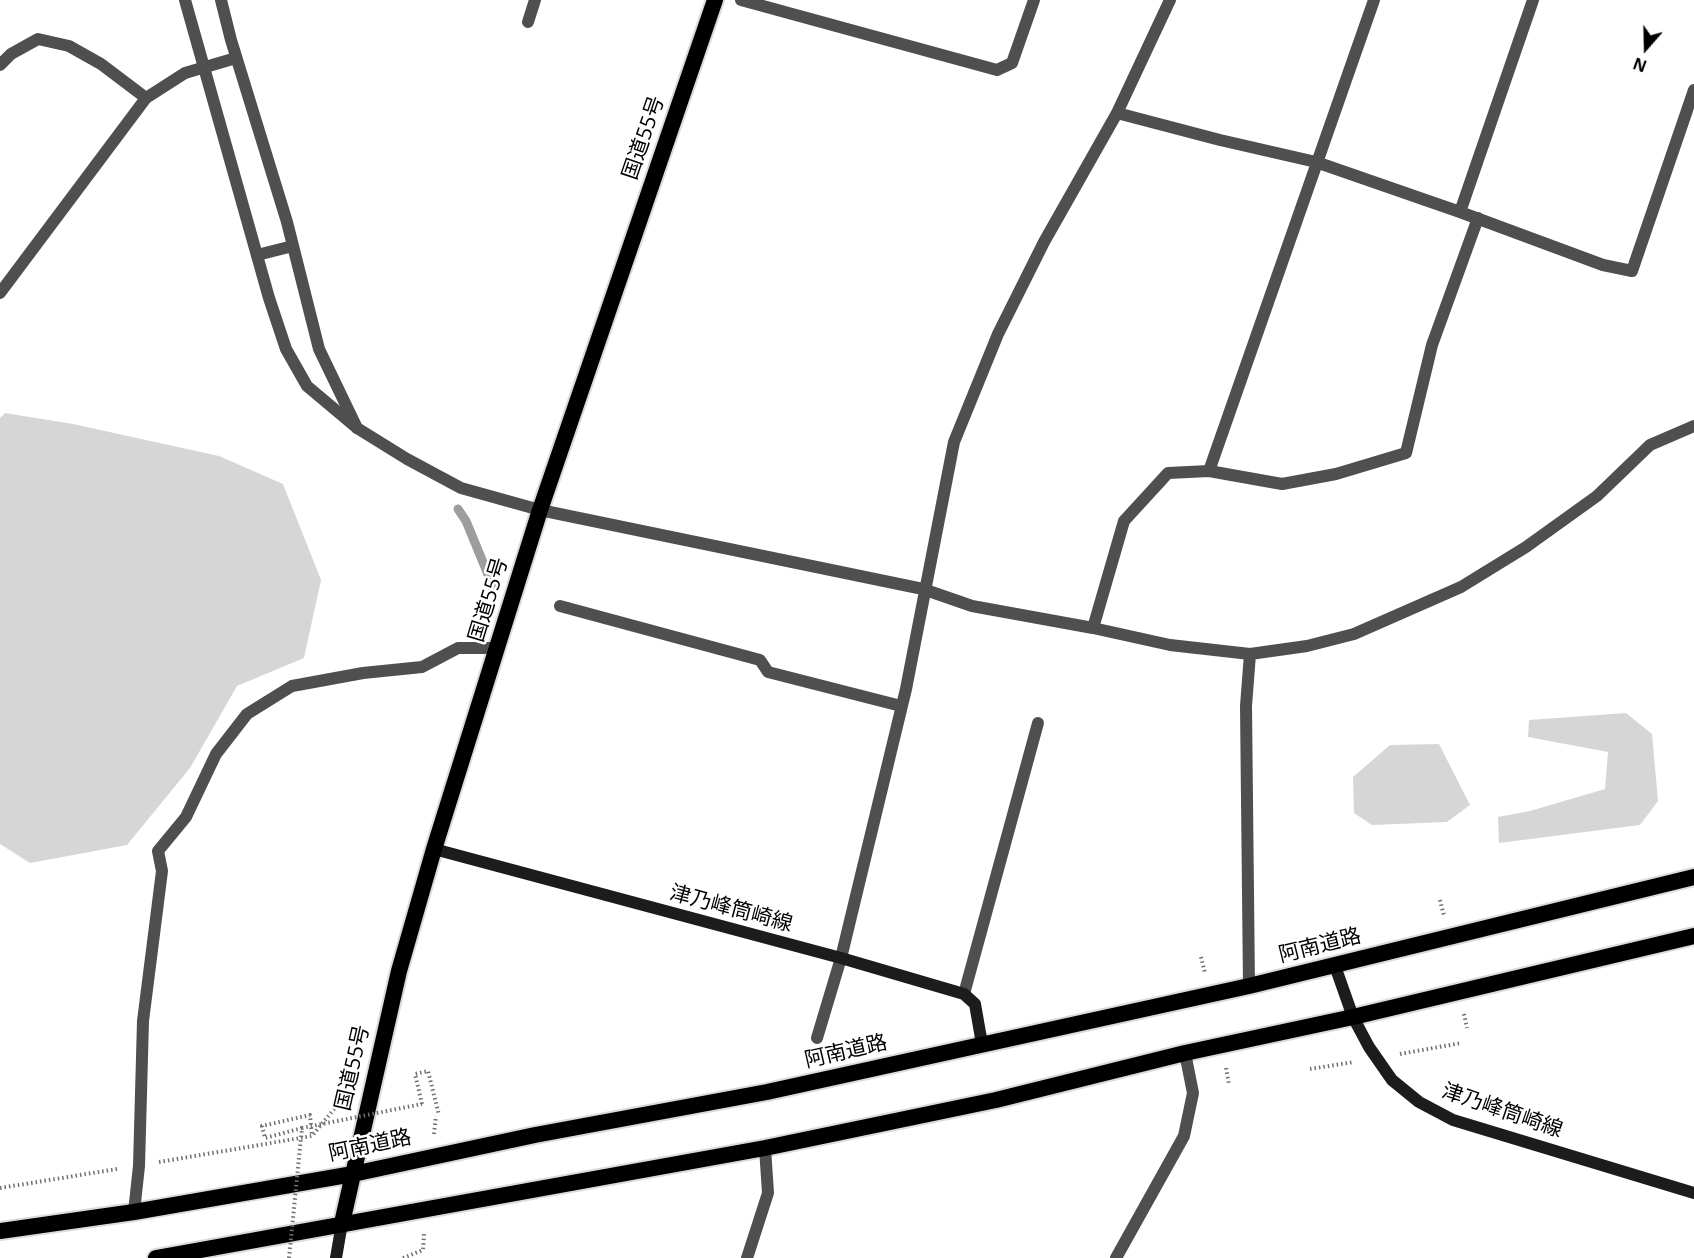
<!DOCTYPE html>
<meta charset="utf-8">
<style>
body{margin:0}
#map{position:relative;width:1694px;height:1258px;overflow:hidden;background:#fff;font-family:"Open Sans",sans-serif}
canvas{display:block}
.north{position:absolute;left:1616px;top:18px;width:60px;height:60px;-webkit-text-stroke:4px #fff;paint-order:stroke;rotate:200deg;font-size:16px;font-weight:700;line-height:24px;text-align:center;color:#000}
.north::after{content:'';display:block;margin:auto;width:21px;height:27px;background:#000;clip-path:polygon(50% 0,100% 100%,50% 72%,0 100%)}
</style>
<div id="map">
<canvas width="1694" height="1258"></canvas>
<div class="north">N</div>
</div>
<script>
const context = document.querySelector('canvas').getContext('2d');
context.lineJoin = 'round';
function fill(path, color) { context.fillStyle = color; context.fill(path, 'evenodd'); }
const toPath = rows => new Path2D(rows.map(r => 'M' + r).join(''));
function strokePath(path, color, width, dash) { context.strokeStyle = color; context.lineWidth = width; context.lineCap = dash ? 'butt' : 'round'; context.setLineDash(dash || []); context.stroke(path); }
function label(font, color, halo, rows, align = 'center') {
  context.font = font + ' "Open Sans","Noto Sans JP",sans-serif'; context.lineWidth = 5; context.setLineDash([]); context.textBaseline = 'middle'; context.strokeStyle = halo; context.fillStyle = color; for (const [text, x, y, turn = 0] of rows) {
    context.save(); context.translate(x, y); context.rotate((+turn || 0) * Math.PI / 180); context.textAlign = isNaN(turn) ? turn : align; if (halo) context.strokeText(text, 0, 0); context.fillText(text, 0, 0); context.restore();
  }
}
fill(toPath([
 [5,413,73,424,219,456,283,484,321,580,304,658,237,686,190,768,127,845,30,863,0,844,0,418],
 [1626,713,1652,734,1658,801,1640,825,1499,843,1498,817,1530,811,1605,789,1608,752,1528,737,1529,720],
 [1439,744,1470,805,1447,822,1372,825,1354,813,1353,777,1390,745]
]), '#d6d6d6');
strokePath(toPath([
 [458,509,466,521,494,589]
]), '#9d9d9d', 9);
const trunk = toPath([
 [342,1223,399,971,434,849,540,510,715,0],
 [0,1231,134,1212,353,1174,535,1135,767,1092,1249,986,1694,877],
 [156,1258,765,1148,996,1100,1185,1053,1353,1017,1694,936]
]);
strokePath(trunk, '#dbdbdb', 20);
strokePath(toPath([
 [1440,900,1444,916],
 [1201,957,1205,973],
 [1464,1014,1467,1028],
 [1400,1054,1461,1043],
 [1226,1068,1229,1085],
 [1310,1069,1354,1062],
 [422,1104,415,1074,428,1071,439,1115],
 [302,1128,265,1138,262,1126,310,1115,312,1136],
 [434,1134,436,1116],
 [159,1162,312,1136,344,1097],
 [0,1188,117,1169],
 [403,1258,423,1250,424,1234]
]), '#717171', 4, [1.5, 3]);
strokePath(toPath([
 [964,994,1038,723]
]), '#4f4f4f', 12);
strokePath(toPath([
 [221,0,231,40,287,222,319,349,357,428],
 [741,0,997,70,1012,63,1034,0],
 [1374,0,1209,471,1282,484,1336,474,1406,453,1432,345,1478,218],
 [528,22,535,0],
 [0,65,11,54,38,39,69,46,101,64,146,98],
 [1117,113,1220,140,1316,162,1460,212,1603,265,1632,271,1694,90],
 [1460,212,1533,0],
 [257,255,293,246],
 [0,293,146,98,185,73,236,58],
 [540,510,923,589,972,606,1093,628,1170,645,1250,654,1307,646,1354,634,1461,587,1526,547,1597,496,1650,445,1694,426],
 [560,606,760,660,768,672,901,706],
 [1093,628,1124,521,1168,473,1209,471],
 [1249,986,1246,706,1250,654],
 [817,1038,841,958,906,689,954,442,998,334,1044,242,1117,113,1170,0],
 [134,1212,139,1166,143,1021,162,871,158,851,186,817,216,754,247,714,292,686,363,673,422,667,458,648,497,648],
 [747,1258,768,1193,765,1148],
 [1116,1258,1184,1136,1193,1093,1185,1053]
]), '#4f4f4f', 12);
strokePath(toPath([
 [185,0,269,298,286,349,307,386,357,428,407,459,461,488,540,510]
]), '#4f4f4f', 12);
strokePath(toPath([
 [434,849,841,958,964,994,975,1004,982,1044],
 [1335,966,1353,1017,1369,1047,1392,1080,1419,1102,1453,1120,1694,1193],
 [336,1258,342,1223]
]), '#1c1c1c', 12);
strokePath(trunk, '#000', 16);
strokePath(toPath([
 [289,1258,302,1128,422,1104]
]), '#717171', 4, [1.5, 3]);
label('21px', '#000', '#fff', [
 ["国道55号",644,138,-71],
 ["国道55号",489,600,-73],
 ["津乃峰筒崎線",731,909,15],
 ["阿南道路",1320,946,-14],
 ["阿南道路",846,1052,-13],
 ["国道55号",353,1068,-77],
 ["津乃峰筒崎線",1502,1111,19],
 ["阿南道路",370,1146,-12]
]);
</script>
